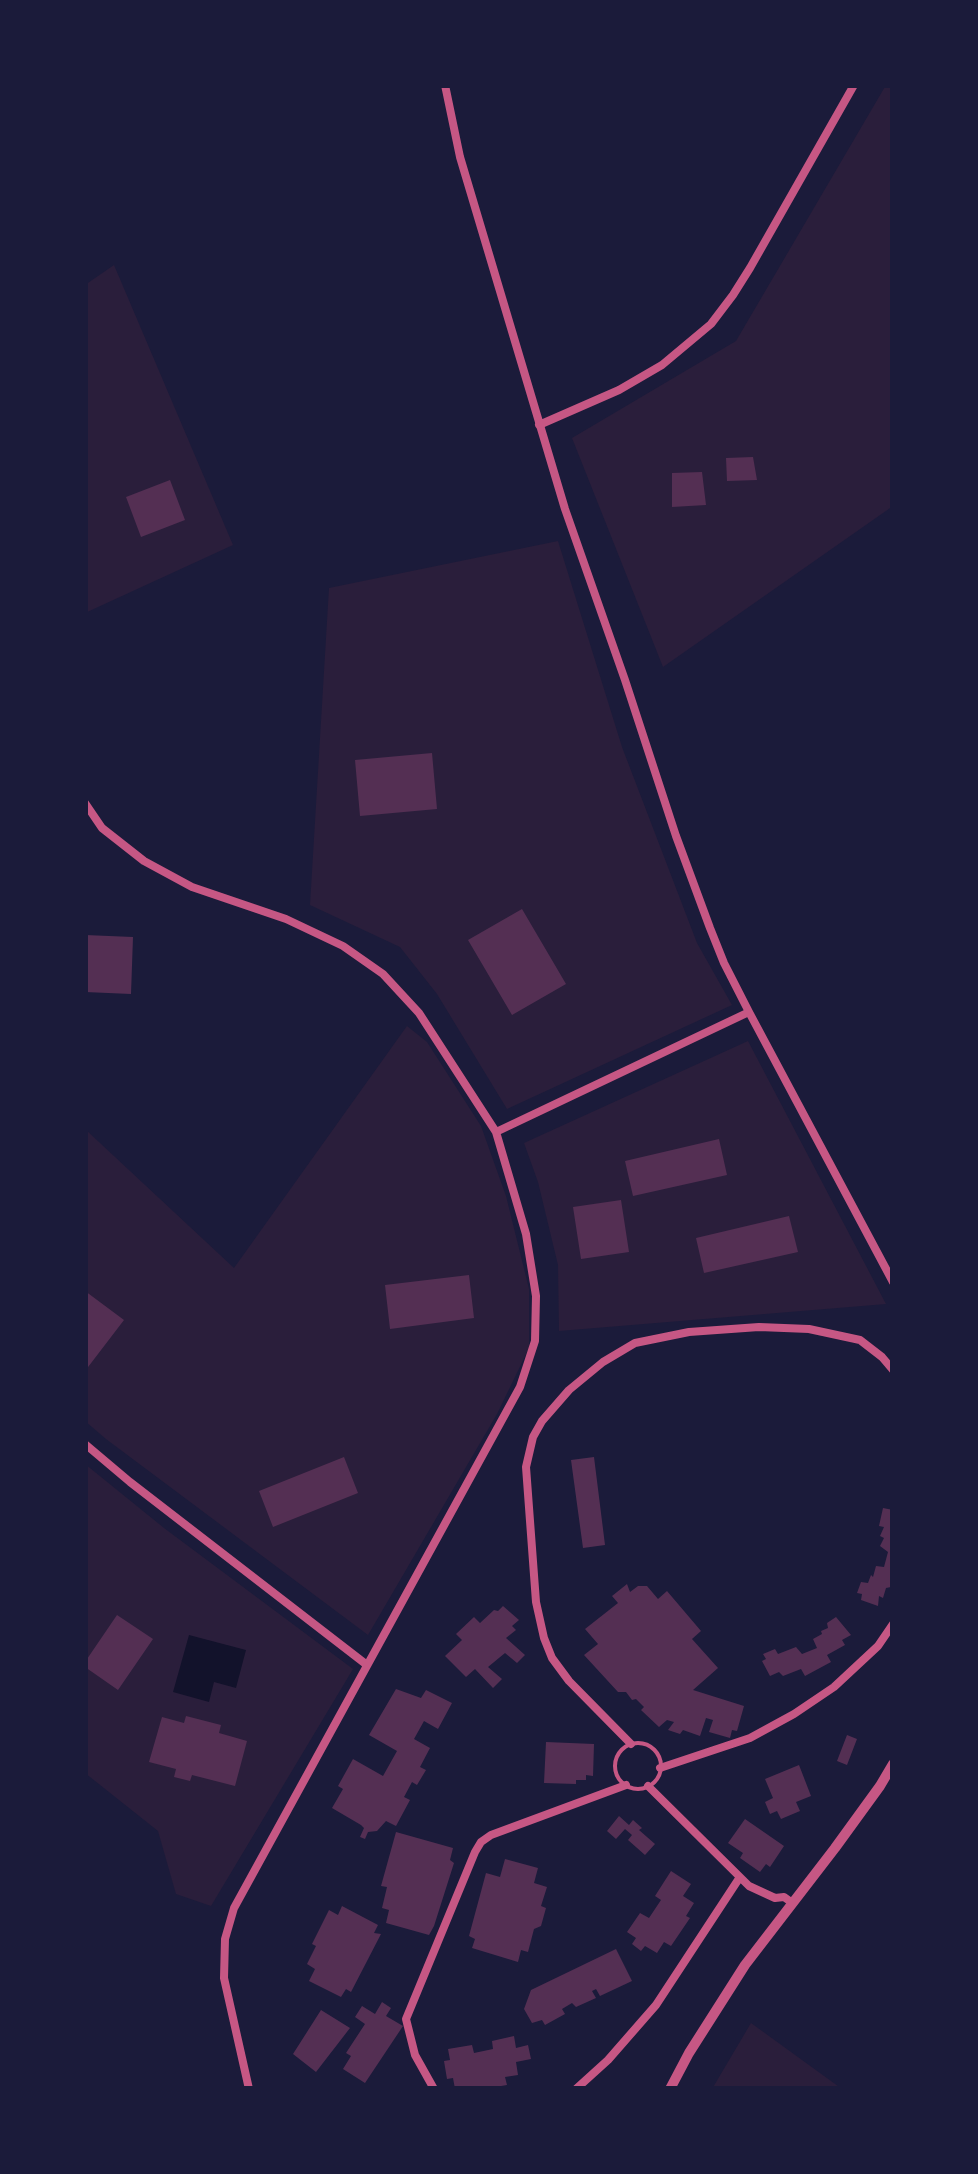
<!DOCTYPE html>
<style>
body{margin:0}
#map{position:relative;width:978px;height:2174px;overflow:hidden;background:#1b1b3a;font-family:Roboto,sans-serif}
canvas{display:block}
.frame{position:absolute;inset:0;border:88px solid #1b1b3a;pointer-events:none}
</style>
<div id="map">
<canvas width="978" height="2174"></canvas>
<div class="frame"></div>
</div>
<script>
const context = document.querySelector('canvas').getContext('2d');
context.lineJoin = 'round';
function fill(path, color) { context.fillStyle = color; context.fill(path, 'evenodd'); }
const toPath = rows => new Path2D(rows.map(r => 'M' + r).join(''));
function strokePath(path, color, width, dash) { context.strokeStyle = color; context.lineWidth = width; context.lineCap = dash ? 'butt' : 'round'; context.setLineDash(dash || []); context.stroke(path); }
fill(toPath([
 [886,85,893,85,893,506,663,667,572,438,736,341],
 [114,265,233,545,85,613,85,285],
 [558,541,622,747,697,943,732,1005,507,1109,437,994,400,947,310,905,329,588],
 [407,1026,427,1042,481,1126,506,1196,529,1289,529,1348,497,1414,368,1635,106,1439,85,1421,85,1129,234,1268],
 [748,1041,886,1304,559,1331,558,1265,538,1182,524,1143],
 [85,1464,164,1528,353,1669,211,1906,176,1894,158,1831,85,1773],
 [751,2023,842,2089,712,2089]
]), '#2a1e3b');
fill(toPath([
 [189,1635,246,1650,236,1688,214,1682,209,1702,173,1692]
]), '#12122b');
fill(toPath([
 [753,457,757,480,727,481,726,458],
 [702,472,706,505,672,507,672,473],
 [170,480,185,520,141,537,126,497],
 [432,753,437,809,360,816,355,760],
 [522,909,566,984,512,1015,468,940],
 [85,935,133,937,131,994,85,992],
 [719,1139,727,1175,633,1196,625,1161],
 [621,1200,629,1252,581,1259,573,1207],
 [789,1216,798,1252,704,1273,696,1238],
 [469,1275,474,1318,390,1329,385,1285],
 [85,1291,124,1320,85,1371],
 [344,1457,358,1493,273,1527,259,1491],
 [594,1457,605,1545,583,1548,571,1460],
 [883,1508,893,1510,893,1580,891,1587,886,1588,883,1598,879,1596,878,1606,861,1600,862,1594,857,1593,861,1582,868,1583,871,1575,873,1577,876,1566,884,1567,888,1552,880,1546,884,1538,880,1536,884,1527,879,1526],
 [627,1584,630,1592,638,1586,647,1586,658,1599,667,1591,701,1631,692,1639,718,1668,693,1690,744,1706,737,1731,732,1730,730,1738,709,1732,713,1720,706,1718,700,1736,683,1730,680,1734,668,1730,674,1722,667,1720,659,1727,641,1710,644,1707,636,1699,632,1700,626,1692,618,1692,584,1655,598,1644,585,1629,618,1603,612,1596],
 [503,1606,519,1620,512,1626,516,1630,506,1638,525,1655,517,1663,505,1653,488,1667,502,1679,493,1688,475,1669,466,1677,445,1656,462,1640,456,1634,474,1617,480,1623,494,1610,498,1611],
 [117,1615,153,1639,118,1690,85,1667,85,1662],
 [836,1617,851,1635,842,1640,845,1645,827,1655,831,1662,805,1676,801,1669,783,1676,779,1672,770,1676,762,1661,766,1659,763,1654,775,1649,778,1654,796,1647,802,1654,817,1648,813,1639,822,1634,821,1631,828,1628,827,1623],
 [396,1689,421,1698,426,1690,452,1703,438,1729,424,1721,414,1739,430,1748,420,1767,426,1770,417,1785,412,1782,404,1797,410,1800,396,1826,386,1821,377,1831,368,1832,365,1839,360,1837,364,1828,361,1825,332,1808,343,1789,338,1786,353,1759,383,1776,397,1751,369,1735],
 [186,1716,221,1725,219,1733,247,1741,235,1786,192,1775,190,1781,174,1777,176,1769,149,1762,162,1717,184,1723],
 [847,1735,857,1739,847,1765,837,1761],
 [546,1742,594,1744,593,1776,586,1775,586,1780,576,1780,576,1784,544,1783],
 [799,1765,811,1796,796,1802,800,1811,781,1819,777,1811,770,1814,765,1802,773,1798,765,1779],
 [619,1816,629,1825,633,1820,642,1828,639,1830,655,1844,645,1855,628,1840,632,1835,625,1829,616,1839,607,1831],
 [745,1819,784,1846,770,1867,766,1864,760,1872,740,1858,743,1853,728,1843],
 [396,1832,453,1848,450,1860,454,1863,434,1926,429,1935,386,1923,389,1910,382,1908,387,1887,381,1886],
 [505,1859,538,1868,534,1883,547,1887,541,1906,546,1908,541,1926,534,1929,528,1952,521,1950,518,1962,472,1948,475,1939,469,1936,486,1873,500,1877],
 [671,1871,691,1884,683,1896,694,1903,686,1916,690,1918,671,1946,664,1942,657,1953,645,1946,641,1951,632,1944,636,1938,627,1932,640,1913,649,1918,661,1900,655,1896],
 [342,1906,378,1925,374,1933,381,1934,351,1992,346,1989,341,1997,309,1981,315,1969,307,1964,316,1946,312,1944,329,1910,338,1915],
 [616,1949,632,1981,600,1996,596,1989,592,1991,596,1998,576,2007,572,2003,562,2009,565,2014,545,2025,542,2020,532,2023,524,2009,531,1990],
 [382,2002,391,2008,386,2016,403,2026,365,2083,343,2069,351,2056,346,2053,365,2024,355,2017,362,2006,375,2014],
 [321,2010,350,2028,316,2072,293,2054],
 [514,2036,516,2048,528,2045,531,2059,516,2062,518,2075,505,2077,507,2085,484,2089,475,2089,474,2086,455,2089,453,2078,447,2079,444,2061,450,2060,448,2049,472,2045,474,2053,493,2049,492,2041]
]), '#542f53');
strokePath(toPath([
 '615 1766a23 23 0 1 1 46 0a23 23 0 1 1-46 0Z'
]), '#c65784', 4);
strokePath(toPath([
 [445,85,460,157,565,509,625,680,676,836,710,928,724,963,749,1012,893,1282],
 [539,425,619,390,662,365,711,324,733,295,750,268,854,85],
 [85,803,102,828,144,861,192,887,286,919,343,946,383,974,419,1013,496,1132,526,1234,536,1296,535,1341,520,1387,234,1908,225,1939,224,1978,249,2089],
 [496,1132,749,1012],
 [85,1444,130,1482,367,1665],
 [631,1744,569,1681,552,1658,544,1638,536,1602,526,1467,533,1437,542,1421,569,1390,603,1362,635,1343,689,1332,759,1327,809,1329,860,1340,882,1357,893,1370],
 [660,1768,750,1738,794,1714,834,1687,878,1646,893,1624],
 [648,1786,749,1886,775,1898,784,1897,791,1902],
 [434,2089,415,2055,406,2019,475,1852,481,1842,491,1835,626,1785],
 [576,2089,608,2060,656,2005,740,1877]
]), '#c65784', 8);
strokePath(toPath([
 [670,2089,689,2053,745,1965,835,1848,880,1786,893,1764]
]), '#c65784', 10);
</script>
